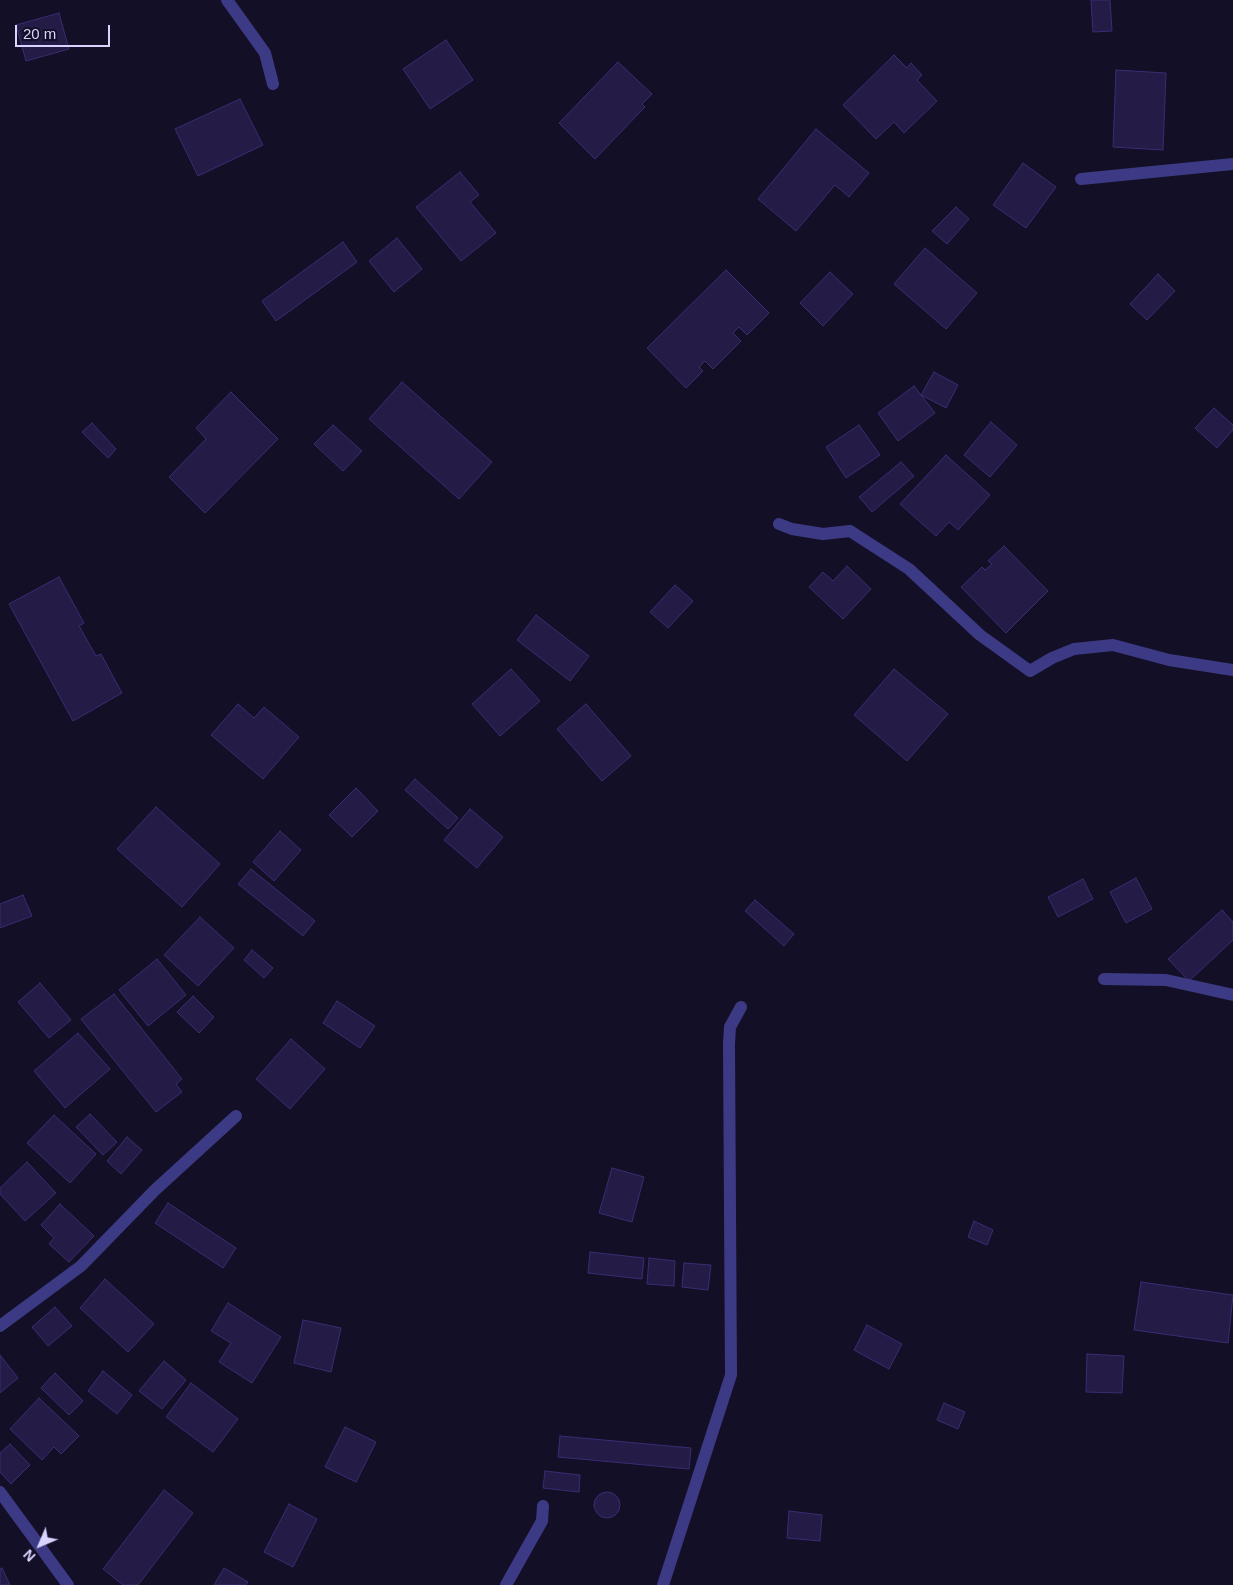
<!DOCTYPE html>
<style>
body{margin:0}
#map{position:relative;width:1233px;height:1585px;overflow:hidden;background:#130f26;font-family:Arial,sans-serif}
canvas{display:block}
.north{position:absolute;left:15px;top:1520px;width:50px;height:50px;-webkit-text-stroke:4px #130f26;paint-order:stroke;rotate:225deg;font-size:14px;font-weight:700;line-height:20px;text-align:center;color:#d9d4ff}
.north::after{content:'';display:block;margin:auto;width:18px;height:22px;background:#d9d4ff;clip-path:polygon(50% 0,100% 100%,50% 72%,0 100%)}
.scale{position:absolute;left:15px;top:25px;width:95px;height:22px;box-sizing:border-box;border:2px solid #d9d4ff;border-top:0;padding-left:6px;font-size:15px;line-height:18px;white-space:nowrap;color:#d9d4ff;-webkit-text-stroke:4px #130f26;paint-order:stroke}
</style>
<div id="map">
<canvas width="1233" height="1585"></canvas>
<div class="north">N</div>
<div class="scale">20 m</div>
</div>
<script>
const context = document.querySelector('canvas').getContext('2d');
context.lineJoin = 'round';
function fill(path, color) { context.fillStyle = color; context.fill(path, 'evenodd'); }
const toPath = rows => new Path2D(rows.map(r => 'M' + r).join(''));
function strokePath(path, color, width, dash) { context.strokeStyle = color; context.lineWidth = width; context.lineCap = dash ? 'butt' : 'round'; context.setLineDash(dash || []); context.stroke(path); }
const building = toPath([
 [1091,0,1110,0,1112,31,1093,32,1091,0],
 [59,13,69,49,26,61,16,25,59,13],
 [446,40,473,80,430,109,403,69,446,40],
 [894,55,907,68,911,63,922,75,917,80,937,101,904,133,894,122,876,139,843,105,894,55],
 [618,62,652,94,642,104,645,107,642,110,595,159,559,123,618,62],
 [1116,70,1166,73,1163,150,1113,147,1116,70],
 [240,99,263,145,198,176,175,129,240,99],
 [816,129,869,173,849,197,835,185,796,231,758,199,816,129],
 [1023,163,1056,187,1026,228,993,205,1023,163],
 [460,172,479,195,470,202,496,233,461,261,416,207,460,172],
 [956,207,969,219,947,244,932,231,956,207],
 [397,238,422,269,394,292,369,261,397,238],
 [343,242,357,262,276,321,262,301,343,242],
 [925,248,977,293,946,329,894,284,925,248],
 [726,270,769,313,747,335,739,327,733,333,741,341,713,369,705,361,699,367,703,371,686,388,647,348,726,270],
 [830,272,853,294,823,326,800,303,830,272],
 [1158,274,1175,291,1147,320,1130,304,1158,274],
 [934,372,958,385,946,408,921,395,934,372],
 [402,382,492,462,459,499,369,419,402,382],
 [914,386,935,413,898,441,878,413,914,386],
 [231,392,278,439,205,513,169,477,206,439,196,428,231,392],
 [1214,408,1233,425,1233,430,1217,448,1195,428,1214,408],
 [991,422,1017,445,990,477,964,455,991,422],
 [92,423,116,449,108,458,82,432,92,423],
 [333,425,362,451,343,471,314,444,333,425],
 [859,425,880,455,846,478,826,447,859,425],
 [946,455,990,495,958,530,949,522,936,536,900,504,946,455],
 [901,462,914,476,872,512,859,497,901,462],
 [1004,546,1048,591,1006,633,961,587,982,567,985,570,992,564,988,561,1004,546],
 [847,566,871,589,843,619,809,587,823,572,833,581,847,566],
 [59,577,84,623,79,626,96,656,101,654,122,693,73,721,9,604,59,577],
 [675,585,693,601,668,628,650,612,675,585],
 [536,615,589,656,570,681,517,640,536,615],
 [511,669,540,701,500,736,472,704,511,669],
 [894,669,948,714,907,761,854,715,894,669],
 [238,704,254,718,264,707,299,737,263,779,211,735,238,704],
 [586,704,631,756,602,781,557,729,586,704],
 [415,779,458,818,448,829,405,790,415,779],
 [356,788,378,811,352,837,329,815,356,788],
 [156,807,220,864,182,907,117,849,156,807],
 [470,809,503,837,477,868,444,840,470,809],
 [280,831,301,850,274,881,253,862,280,831],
 [251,869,315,921,303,936,238,884,251,869],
 [1136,878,1152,909,1126,923,1110,892,1136,878],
 [1083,879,1093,899,1058,917,1048,897,1083,879],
 [23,895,32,916,0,928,0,904,23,895],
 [755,900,794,934,784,946,745,911,755,900],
 [1222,910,1233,922,1233,940,1189,981,1168,959,1222,910],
 [200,917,234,948,198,986,164,955,200,917],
 [252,950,273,968,264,978,244,960,252,950],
 [157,959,186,995,148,1026,119,990,157,959],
 [40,983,71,1020,49,1038,18,1002,40,983],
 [114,994,182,1079,176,1084,182,1092,156,1112,81,1019,114,994],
 [193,996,214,1017,199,1033,177,1012,193,996],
 [337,1001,375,1026,360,1048,323,1023,337,1001],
 [78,1033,110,1069,65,1108,34,1071,78,1033],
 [291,1039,325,1069,290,1109,256,1079,291,1039],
 [90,1114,117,1142,103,1155,76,1127,90,1114],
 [54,1115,96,1154,70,1183,27,1143,54,1115],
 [127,1137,142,1150,121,1174,107,1161,127,1137],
 [27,1162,56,1193,25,1221,0,1194,0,1188,27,1162],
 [612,1168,644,1177,632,1222,599,1213,612,1168],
 [168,1203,236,1248,223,1268,155,1223,168,1203],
 [60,1204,94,1236,69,1262,49,1244,54,1238,41,1225,60,1204],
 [974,1221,993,1230,987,1245,968,1237,974,1221],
 [590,1252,644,1258,642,1279,588,1273,590,1252],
 [649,1258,675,1261,674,1286,647,1284,649,1258],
 [684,1263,711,1265,708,1290,682,1287,684,1263],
 [105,1279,154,1324,128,1352,80,1308,105,1279],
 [1141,1282,1233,1295,1228,1343,1134,1330,1141,1282],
 [228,1303,281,1337,252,1383,219,1362,231,1343,211,1331,228,1303],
 [55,1307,72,1326,48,1346,32,1327,55,1307],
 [303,1320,341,1328,331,1372,294,1363,303,1320],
 [867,1325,902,1344,889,1369,854,1350,867,1325],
 [1087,1354,1124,1356,1122,1393,1086,1392,1087,1354],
 [0,1355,18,1378,0,1393,0,1355],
 [164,1361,186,1380,162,1409,139,1391,164,1361],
 [103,1371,132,1395,117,1414,88,1391,103,1371],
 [55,1373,83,1401,69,1415,41,1388,55,1373],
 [191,1383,238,1419,213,1452,166,1417,191,1383],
 [39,1398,79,1436,61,1454,54,1447,42,1460,10,1429,39,1398],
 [944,1403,965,1412,958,1429,937,1420,944,1403],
 [345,1427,376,1442,356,1482,325,1467,345,1427],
 [560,1436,691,1448,689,1469,558,1457,560,1436],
 [10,1444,30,1465,11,1484,0,1472,0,1453,10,1444],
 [545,1471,580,1475,579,1492,543,1488,545,1471],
 [164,1490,193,1513,138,1585,123,1585,103,1569,164,1490],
 '594 1505a13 13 0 1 1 26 0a13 13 0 1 1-26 0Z',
 [289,1504,317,1519,293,1567,264,1552,289,1504],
 [789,1511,822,1515,820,1541,787,1538,789,1511],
 [2,1568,10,1585,0,1585,0,1569,2,1568],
 [224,1568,248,1582,246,1585,214,1585,224,1568]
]);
fill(building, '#241b47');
strokePath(building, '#3b2d73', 1);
strokePath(toPath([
 [1081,179,1233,164]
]), '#3d3a85', 12);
strokePath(toPath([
 [227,0,265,53,273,84],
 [779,524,792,529,823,534,850,531,909,569,980,635,1030,671,1052,658,1074,649,1113,645,1169,660,1233,670],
 [1104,979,1166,980,1233,995],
 [0,1326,81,1266,155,1190,236,1116],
 [0,1492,68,1585],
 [506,1585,542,1521,543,1506],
 [663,1585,731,1375,729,1044,730,1027,741,1007]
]), '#3d3a85', 12);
</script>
